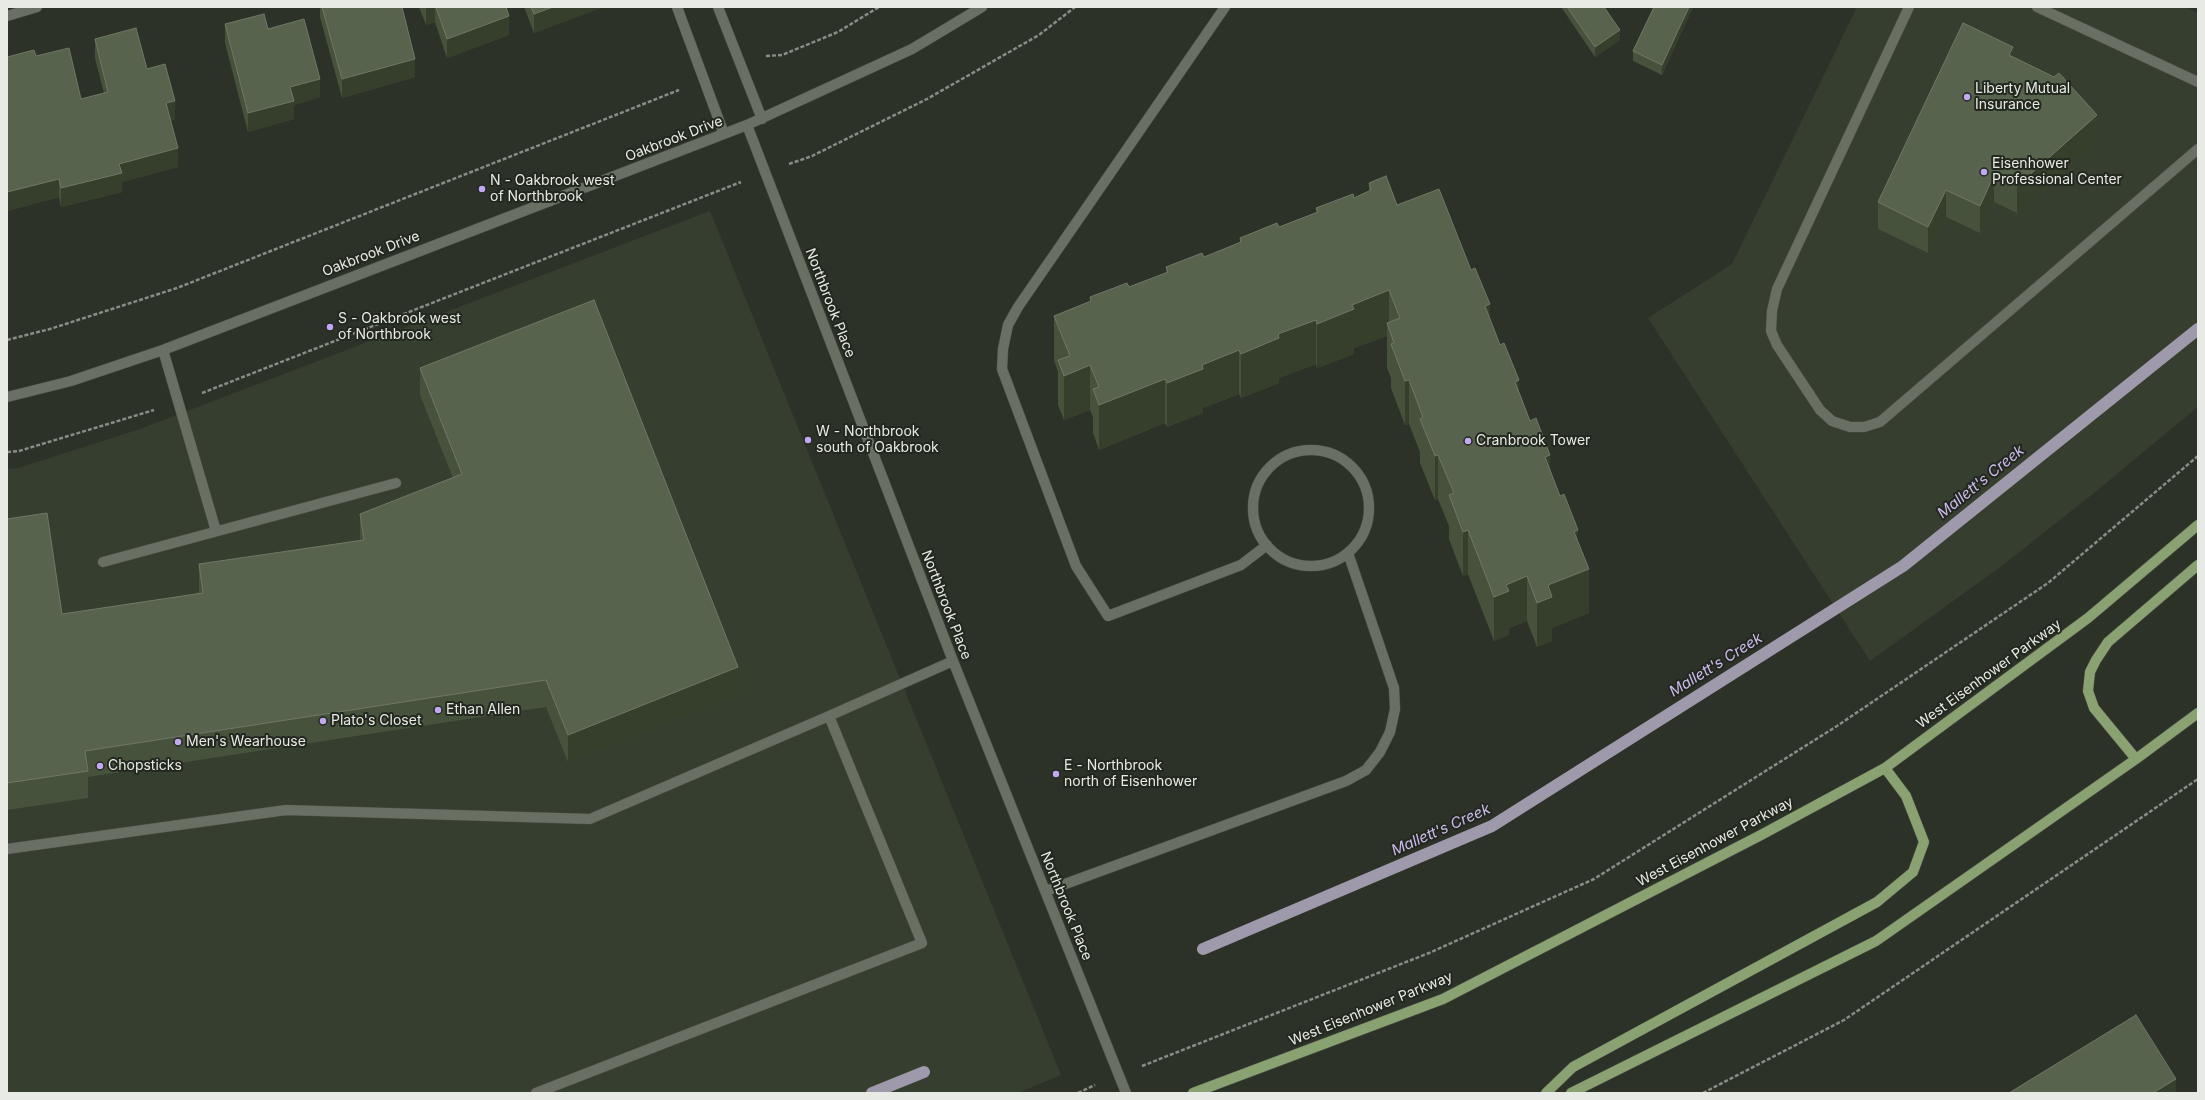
<!DOCTYPE html>
<style>
body{margin:0}
#map{position:relative;width:2205px;height:1100px;overflow:hidden;background:#2d3228;font-family:Inter,sans-serif}
canvas{display:block}
.frame{position:absolute;inset:0;border:8px solid #e8ebe5;pointer-events:none}
</style>
<div id="map">
<canvas width="2205" height="1100"></canvas>
<div class="frame"></div>
</div>
<script>
const context = document.querySelector('canvas').getContext('2d');
context.lineJoin = 'round';
function fill(path, color) { context.fillStyle = color; context.fill(path, 'evenodd'); }
const toPath = rows => new Path2D(rows.map(r => 'M' + r).join(''));
function strokePath(path, color, width, dash) { context.strokeStyle = color; context.lineWidth = width; context.lineCap = dash ? 'butt' : 'round'; context.setLineDash(dash || []); context.stroke(path); }
function label(font, color, halo, rows, align = 'center') {
  context.font = font + ' Inter,sans-serif'; context.lineWidth = 4; context.setLineDash([]); context.textBaseline = 'middle'; context.strokeStyle = halo; context.fillStyle = color; for (const [text, x, y, turn = 0] of rows) {
    context.save(); context.translate(x, y); context.rotate((+turn || 0) * Math.PI / 180); context.textAlign = isNaN(turn) ? turn : align; if (halo) context.strokeText(text, 0, 0); context.fillText(text, 0, 0); context.restore();
  }
}
fill(toPath([
 [1857,7,2185,7,2198,13,2198,407,2094,493,2003,565,1870,661,1648,318,1732,264],
 [710,211,1061,1075,1018,1093,7,1093,7,469,18,468,140,429]
]), '#363e2f');
strokePath(toPath([
 [1203,949,1492,826,1903,566,2198,329],
 [872,1093,924,1072]
]), '#9f9aab', 12);
const minor = toPath([
 [677,7,724,134],
 [718,7,762,119],
 [1225,7,1018,307,1008,325,1003,349,1002,369,1076,566,1108,616,1241,565,1267,545],
 [1909,7,1777,289,1772,311,1771,331,1777,345,1820,410,1832,421,1850,427,1864,427,1880,422,2198,149],
 [2037,7,2198,82],
 [7,16,37,7],
 [747,125,953,661,1126,1093],
 [163,350,216,531],
 [7,397,71,381,163,350,747,125,912,49,982,7],
 '1253 508a58 58 0 1 1 116 0a58 58 0 1 1-116 0Z',
 [103,562,396,483],
 [7,849,286,810,590,819,829,716],
 [1046,891,1346,781,1366,770,1380,752,1390,732,1395,709,1394,688,1348,553],
 [536,1093,922,943,829,716,953,661]
]);
const major = toPath([
 [2136,759,2094,708,2088,691,2090,672,2096,660,2108,642,2198,565],
 [1193,1093,1443,999,1761,835,1885,768,2088,618,2198,525],
 [1546,1093,1573,1067,1877,902,1913,872,1924,842,1906,796,1885,768],
 [1571,1093,1876,941,2136,759,2198,713]
]);
strokePath(minor, '#4c5048', 11);
strokePath(major, '#4c5048', 11);
strokePath(toPath([
 [766,56,782,55,838,32,879,7],
 [789,164,812,156,927,99,1039,35,1075,7],
 [7,340,50,329,177,288,679,90],
 [202,393,741,182],
 [7,452,19,451,154,410],
 [1142,1066,1429,953,1594,879,1837,726,2048,583,2198,456],
 [1078,1093,1095,1085],
 [1703,1093,1844,1020,2198,779]
]), '#898d85', 2.5, [4, 2]);
strokePath(minor, '#6a6f64', 10);
strokePath(major, '#8aa271', 10);
fill(toPath([
 [320,7,402,7,415,77,342,98,320,17],
 [419,7,506,7,509,35,447,58,435,22,426,25],
 [524,7,603,7,534,33],
 [1561,7,1604,7,1620,40,1595,57],
 [1654,7,1693,7,1662,75,1633,61,1633,51],
 [225,24,268,29,320,97,294,105,294,119,248,132,225,43],
 [95,39,147,69,175,120,171,120,178,167,122,182,122,192,61,207,59,197,7,211,7,57,81,99,104,93,95,58],
 [2013,57,2097,142,2017,213,1994,202,1980,233,1946,217,1928,253,1878,229,1878,202],
 [1369,183,1397,205,1471,270,1578,542,1589,613,1552,628,1552,641,1537,647,1527,621,1509,628,1509,635,1494,641,1468,574,1463,576,1449,539,1449,526,1438,499,1435,500,1420,463,1420,452,1409,424,1405,425,1391,388,1391,378,1387,368,1387,336,1354,348,1354,354,1317,368,1316,364,1279,378,1279,383,1241,398,1239,394,1203,408,1203,413,1167,427,1165,423,1099,450,1093,433,1093,417,1090,410,1064,420,1058,405,1058,372,1054,360,1054,316,1090,302,1090,297,1129,287,1166,273,1166,267,1204,257,1240,243,1240,238,1279,227,1316,213,1316,208,1354,198,1369,192],
 [420,368,738,694,568,762,546,707,88,777,88,798,7,810,7,519,62,614,199,593,199,564,360,540,360,514,453,478,420,395]
]), '#47523c');
fill(toPath([
 [426,7,435,7,435,22,426,25],
 [553,7,603,7,534,33,534,14],
 [1689,7,1693,7,1662,75,1662,65],
 [509,16,509,35,447,58,447,39],
 [1620,30,1620,40,1595,57,1595,47],
 [2013,47,2013,74,2009,55],
 [415,59,415,77,342,98,342,79],
 [320,79,320,97,294,105,294,119,248,132,248,113,290,87],
 [175,101,175,120,166,121,166,103],
 [2097,115,2097,142,2017,213,2017,186],
 [178,148,178,167,122,182,122,192,61,207,61,188,119,164],
 [1994,175,1994,202,1980,233,1980,206],
 [59,179,59,197,7,211,7,192],
 [1946,190,1946,217,1928,253,1928,227],
 [1389,290,1389,330,1387,323,1387,336,1354,348,1354,354,1317,368,1317,324,1352,305],
 [1490,304,1490,349,1485,306],
 [1316,320,1316,364,1279,378,1279,383,1241,398,1241,354,1278,334],
 [1239,350,1239,394,1203,408,1203,413,1167,427,1167,383,1202,365],
 [1090,365,1090,410,1064,420,1064,376],
 [1165,379,1165,423,1099,450,1099,405],
 [1409,380,1409,424,1405,425,1405,381],
 [1519,380,1519,425,1515,382],
 [1438,455,1438,499,1435,500,1435,456],
 [1550,455,1550,499,1545,457],
 [1468,530,1468,574,1463,576,1463,532],
 [1578,530,1578,573,1589,569,1589,613,1552,628,1552,641,1537,647,1537,603,1548,585,1574,532],
 [1527,576,1527,621,1509,628,1509,635,1494,641,1494,597,1506,585],
 [738,667,738,694,568,762,568,735],
 [2176,1079,2176,1093,2153,1093]
]), '#353f2c');
const building = toPath([
 [322,7,402,7,415,59,342,79,322,7],
 [436,7,506,7,509,16,447,39,436,7],
 [531,7,553,7,534,14,531,7],
 [1567,7,1604,7,1620,30,1595,47,1567,7],
 [1654,7,1689,7,1662,65,1633,51,1654,7],
 [264,14,268,29,304,19,320,79,290,87,294,101,248,113,225,24,264,14],
 [1963,23,2013,47,2009,55,2054,77,2059,73,2097,115,2017,186,1994,175,1980,206,1946,190,1928,227,1878,202,1963,23],
 [136,28,147,69,165,64,175,101,166,103,178,148,119,164,122,173,61,188,59,179,7,192,7,57,34,50,36,56,69,48,81,99,108,92,95,39,136,28],
 [1386,176,1397,205,1439,189,1471,270,1475,268,1490,304,1485,306,1500,345,1504,343,1519,380,1515,382,1530,421,1536,418,1550,455,1545,457,1560,496,1564,494,1578,530,1574,532,1589,569,1548,585,1552,597,1537,603,1527,576,1506,585,1509,591,1494,597,1468,530,1463,532,1449,495,1454,493,1438,455,1435,456,1420,419,1423,417,1409,380,1405,381,1391,344,1394,343,1387,323,1400,318,1389,290,1352,305,1354,309,1317,324,1316,320,1278,334,1279,338,1241,354,1239,350,1202,365,1203,369,1167,383,1165,379,1099,405,1093,389,1099,387,1090,365,1064,376,1058,360,1070,356,1054,316,1091,301,1090,297,1127,283,1129,287,1168,272,1166,267,1202,253,1204,257,1241,242,1240,238,1277,223,1279,227,1318,212,1316,208,1353,194,1354,198,1371,190,1369,183,1386,176],
 [594,300,738,667,568,735,546,680,85,751,88,771,7,783,7,519,47,513,62,614,203,593,199,564,364,540,360,514,462,474,420,368,594,300],
 [2136,1015,2176,1079,2153,1093,2009,1093,2136,1015]
]);
fill(building, '#58634e');
strokePath(building, '#6f7866', 1);
for (const [x, y, r, color] of [
 [1967,97,4,"#c2a8f2"],
 [1984,172,4,"#c2a8f2"],
 [482,189,4,"#c2a8f2"],
 [330,327,4,"#c2a8f2"],
 [808,440,4,"#c2a8f2"],
 [1468,441,4,"#c2a8f2"],
 [438,710,4,"#c2a8f2"],
 [323,721,4,"#c2a8f2"],
 [178,742,4,"#c2a8f2"],
 [100,766,4,"#c2a8f2"],
 [1056,774,4,"#c2a8f2"]
]) { const dot = new Path2D(); dot.arc(x, y, r, 0, 2 * Math.PI); context.fillStyle = color; context.fill(dot); strokePath(dot, '#23281f', 1.5); }
label('14px', '#e8ebe5', '#23281f', [
 ["Liberty Mutual",1975,89],
 ["Insurance",1975,105],
 ["Eisenhower",1992,164],
 ["Professional Center",1992,180],
 ["N - Oakbrook west",490,181],
 ["of Northbrook",490,197],
 ["S - Oakbrook west",338,319],
 ["of Northbrook",338,335],
 ["W - Northbrook",816,432],
 ["south of Oakbrook",816,448],
 ["Cranbrook Tower",1476,441],
 ["Ethan Allen",446,710],
 ["Plato's Closet",331,721],
 ["Men's Wearhouse",186,742],
 ["Chopsticks",108,766],
 ["E - Northbrook",1064,766],
 ["north of Eisenhower",1064,782]
], 'left');
label('14px', '#e8ebe5', '#23281f', [
 ["Oakbrook Drive",674,139,-21],
 ["Oakbrook Drive",371,254,-21],
 ["Northbrook Place",830,303,69],
 ["Northbrook Place",946,605,69],
 ["West Eisenhower Parkway",1989,674,-36],
 ["West Eisenhower Parkway",1715,842,-28],
 ["Northbrook Place",1066,906,68],
 ["West Eisenhower Parkway",1371,1009,-22]
]);
label('italic 15px', '#cbe', '#23281f', [
 ["Mallett's Creek",1981,482,-39],
 ["Mallett's Creek",1716,665,-32],
 ["Mallett's Creek",1441,830,-24]
]);
</script>
